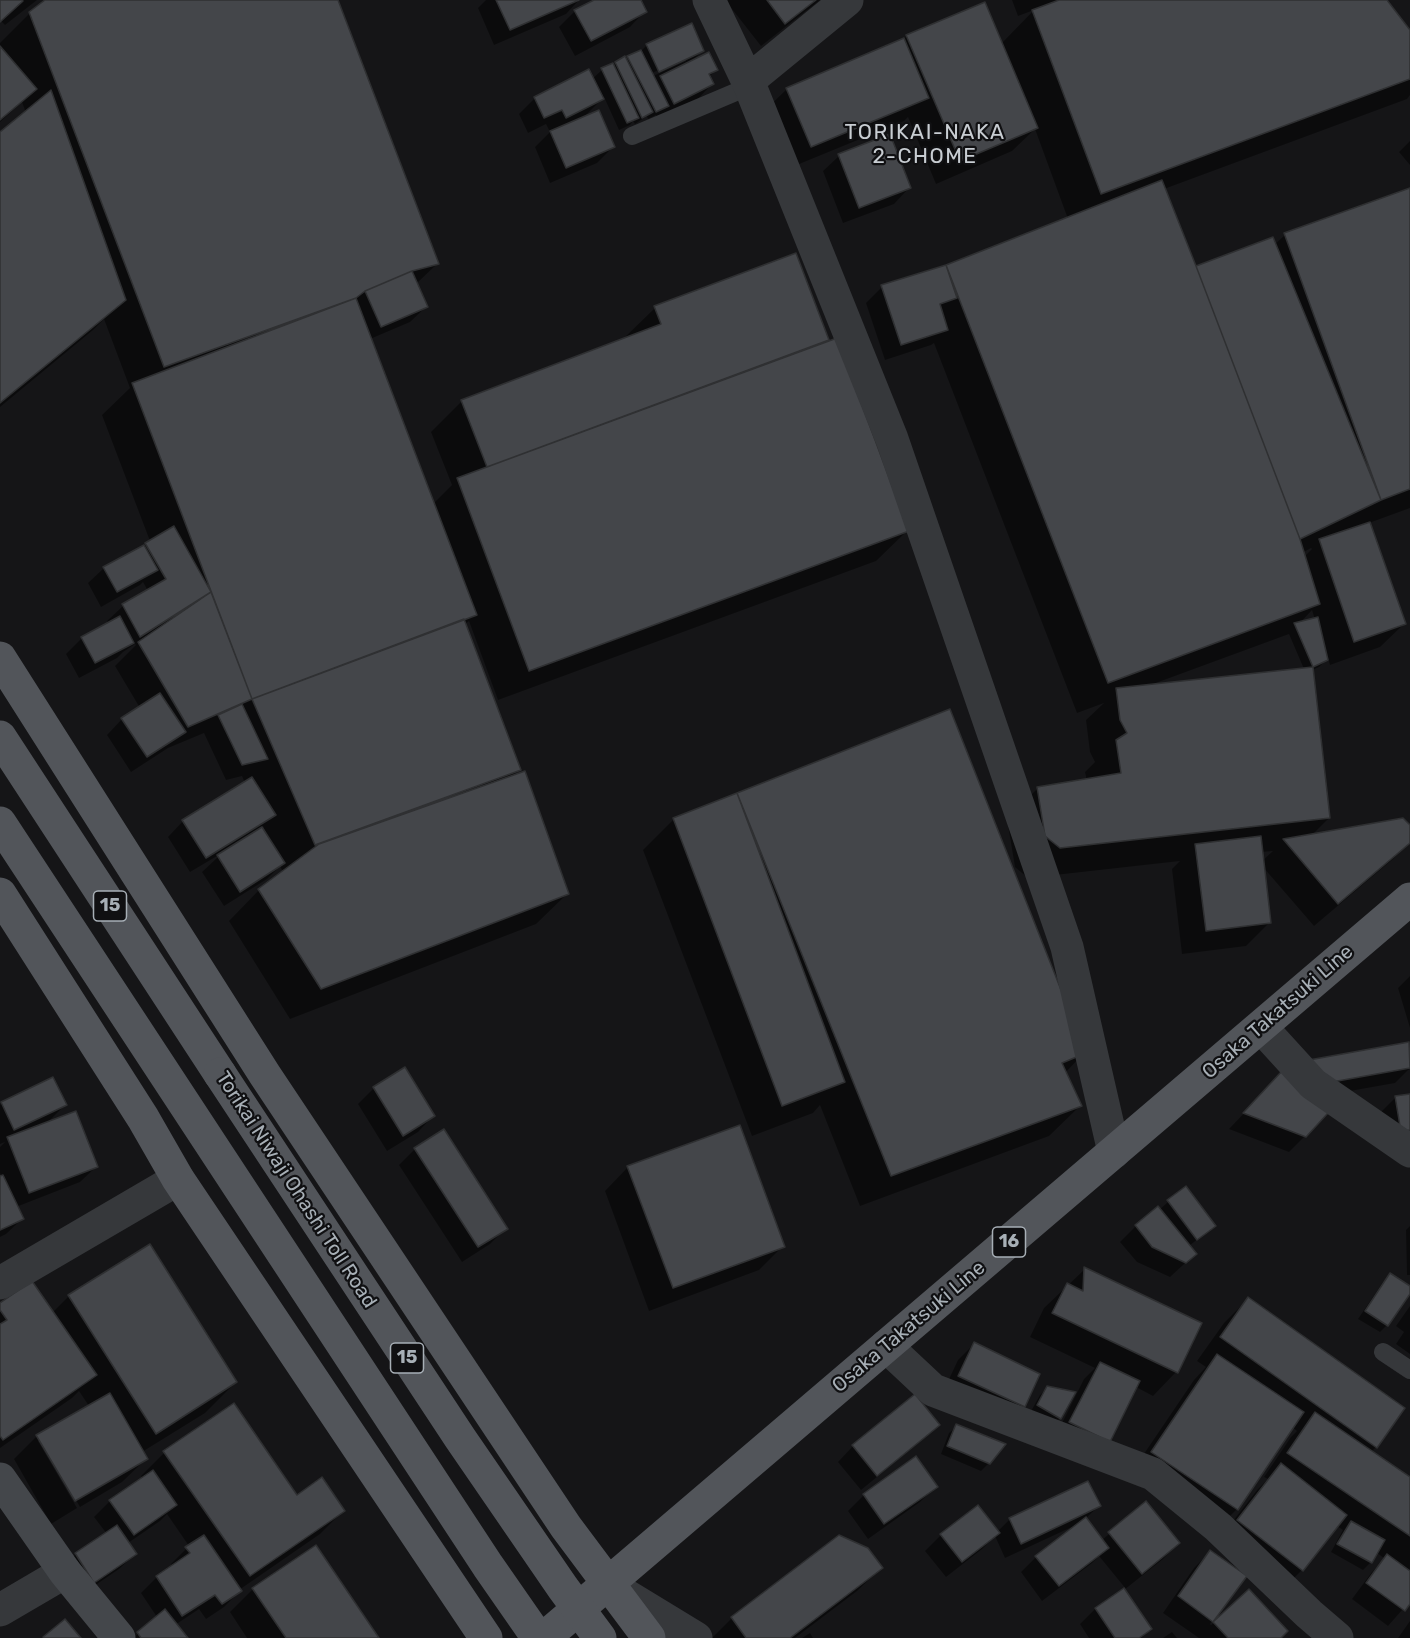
<!DOCTYPE html>
<style>
body{margin:0}
canvas{display:block;background:#151517}
</style>
<canvas width="1410" height="1638"></canvas>
<script>
const context = document.querySelector('canvas').getContext('2d');
context.lineJoin = 'round';
function fill(path, color) { context.fillStyle = color; context.fill(path, 'evenodd'); }
const toPath = rows => new Path2D(rows.map(r => 'M' + r).join(''));
function strokePath(path, color, width, dash) { context.strokeStyle = color; context.lineWidth = width; context.lineCap = dash ? 'butt' : 'round'; context.setLineDash(dash || []); context.stroke(path); }
function label(font, color, halo, rows, align = 'center') {
  context.font = font + ' Rubik,sans-serif'; context.lineWidth = 4.5; context.setLineDash([]); context.textBaseline = 'middle'; context.strokeStyle = halo; context.fillStyle = color; for (const [text, x, y, turn = 0] of rows) {
    context.save(); context.translate(x, y); context.rotate((+turn || 0) * Math.PI / 180); context.textAlign = isNaN(turn) ? turn : align; if (halo) context.strokeText(text, 0, 0); context.fillText(text, 0, 0); context.restore();
  }
}
fill(toPath([
 [0,0,37,0,5,25,1,21,0,22],
 [47,0,337,0,437,264,416,284,426,307,410,322,370,339,433,504,452,485,431,432,462,401,624,338,655,308,796,255,829,341,907,531,876,561,498,700,469,621,464,625,519,770,511,778,567,894,536,924,290,1019,229,921,259,890,283,872,280,866,267,879,224,906,202,872,218,857,217,856,190,872,168,837,183,821,245,783,242,776,226,780,204,733,168,748,131,772,107,735,122,719,140,708,115,666,136,645,135,644,123,652,117,658,79,678,66,654,82,638,109,624,107,621,123,606,148,591,143,582,140,585,101,607,88,583,104,568,141,548,150,541,102,415,130,388,104,319,93,330,0,407,0,134,26,113,22,102,0,122,0,43,30,13],
 [401,277,359,295,358,292],
 [263,826,267,835,265,835,260,828],
 [486,0,579,0,566,14,494,45,478,8],
 [597,0,639,0,645,11,630,27,575,56,559,27,575,11],
 [725,0,820,0,761,46],
 [1012,0,1385,0,1410,33,1410,95,1407,99,1164,189,1195,268,1274,245,1285,235,1410,189,1410,508,1369,523,1404,624,1380,647,1330,665,1328,658,1319,667,1312,670,1329,818,1311,836,1410,828,1410,842,1393,859,1314,926,1263,867,1270,922,1246,946,1182,954,1172,869,1180,861,1028,878,1015,867,1007,819,1038,788,1087,781,1085,772,1095,762,1090,752,1086,720,1104,703,1077,713,934,343,931,345,885,360,866,303,882,287,947,266,1068,219,1035,129,1012,151,936,184,908,117,904,121,787,169,763,112,787,89,903,40,907,36,1001,44,1034,10,1018,16],
 [1311,548,1312,549,1304,557,1302,553],
 [1312,610,1315,620,1299,624],
 [1289,634,1304,669,1153,684],
 [1273,851,1262,861,1261,852],
 [647,45,703,50,692,61,716,70,709,77,712,84,697,100,658,119,656,115,648,119,647,116,635,124,633,121,630,125,619,130,604,97,584,117,613,147,597,163,550,183,535,147,550,132,546,124,528,133,519,114,535,98,588,71,592,79,602,70,613,66,616,63,626,61,641,51],
 [686,58,686,61,653,76,652,73],
 [1410,141,1410,165,1399,152],
 [839,156,909,188,894,204,843,223,823,171],
 [949,711,1084,1053,1065,1073,1080,1106,1049,1136,860,1206,820,1105,813,1113,752,1136,643,850,674,819],
 [1410,976,1410,1028,1398,988],
 [1407,1044,1410,1068,1395,1083,1316,1097,1310,1061],
 [374,1088,433,1116,418,1132,387,1151,358,1104],
 [1267,1089,1305,1136,1289,1152,1229,1129],
 [1410,1095,1410,1143,1379,1114,1395,1098],
 [2,1103,65,1105,45,1125,96,1167,80,1182,16,1207,22,1219,6,1234,0,1237,0,1178,2,1177,0,1173,0,1147,5,1142,0,1144,0,1105],
 [415,1149,506,1228,490,1244,462,1262,399,1165],
 [628,1167,783,1246,759,1270,649,1311,605,1191],
 [1186,1188,1214,1226,1189,1246,1195,1254,1170,1277,1137,1262,1120,1242,1136,1226,1158,1208,1159,1210,1168,1202],
 [1410,1226,1410,1275,1407,1275,1406,1230],
 [1085,1269,1176,1372,1153,1396,1136,1387,1109,1441,1055,1437,1084,1379,1095,1368,1030,1337,1044,1308],
 [1390,1275,1410,1288,1410,1291,1387,1325,1380,1332,1358,1319,1383,1282],
 [69,1296,236,1382,205,1413,142,1452,146,1459,122,1482,80,1507,42,1441,38,1441,77,1508,51,1524,14,1459,37,1436,89,1406,79,1391,72,1398,0,1448,0,1305,52,1313],
 [1248,1299,1376,1447,1371,1452,1410,1478,1410,1601,1388,1626,1352,1599,1372,1572,1385,1559,1376,1552,1370,1563,1363,1570,1331,1552,1343,1530,1337,1526,1302,1570,1279,1593,1215,1544,1258,1489,1268,1479,1264,1477,1291,1437,1297,1431,1292,1427,1237,1509,1214,1532,1129,1476,1194,1380,1206,1367,1197,1361,1224,1323],
 [1410,1306,1410,1354,1396,1344,1404,1332,1396,1326],
 [974,1344,1038,1375,1023,1406,1008,1422,943,1392,958,1360],
 [1047,1388,1060,1418,1053,1425,1030,1413,1040,1395],
 [938,1425,922,1440,861,1490,838,1462,853,1446],
 [957,1426,989,1463,981,1471,941,1454,949,1433],
 [164,1453,296,1497,343,1511,320,1534,239,1590,240,1591,224,1607,206,1619,199,1609,175,1625,186,1638,133,1638,157,1617,141,1593,157,1577,173,1567,171,1564,189,1546,167,1514,160,1521,128,1543,135,1554,119,1569,78,1597,60,1570,76,1554,107,1534,94,1517,110,1501,143,1479,141,1476],
 [916,1458,936,1486,920,1502,868,1539,848,1511,864,1495],
 [1146,1503,1178,1543,1163,1559,1124,1590,1150,1629,1141,1638,1089,1638,1080,1624,1095,1609,1126,1589,1099,1556,1092,1563,1042,1601,1021,1572,1036,1557,1075,1527,1074,1526,1005,1558,995,1536,982,1549,946,1577,925,1551,941,1535,978,1507,997,1532,1010,1519,1099,1506,1085,1519,1102,1540],
 [839,1537,881,1568,857,1591,795,1638,712,1638,732,1618],
 [1210,1552,1245,1577,1210,1624,1211,1625,1249,1592,1279,1638,1199,1638,1163,1613,1194,1568],
 [253,1589,378,1638,247,1638,230,1612],
 [1410,1621,1410,1638,1398,1638],
 [1172,1632,1177,1638,1163,1638],
 [810,1633,813,1638,802,1638]
]), '#0007');
const building = toPath([
 [0,0,22,0,23,1,0,22,0,0],
 [45,0,338,0,439,264,412,271,365,291,356,298,164,367,29,12,45,0],
 [496,0,579,0,510,30,496,0],
 [594,0,641,0,647,12,591,41,574,10,594,0],
 [767,0,816,0,785,24,767,0],
 [1059,0,1387,0,1410,30,1410,79,1101,194,1032,10,1059,0],
 [985,2,1038,128,960,161,906,35,985,2],
 [692,23,704,51,659,72,646,44,692,23],
 [904,38,929,98,811,147,786,88,904,38],
 [0,46,37,89,0,120,0,46],
 [641,50,669,106,656,112,627,56,641,50],
 [709,52,718,70,709,74,714,84,674,104,660,76,709,52],
 [625,56,653,112,642,118,615,62,625,56],
 [613,63,639,118,627,123,601,68,613,63],
 [589,69,604,99,566,118,562,110,544,118,534,97,589,69],
 [51,90,126,300,0,403,0,132,51,90],
 [599,110,615,147,566,168,550,131,599,110],
 [890,134,911,188,859,208,838,154,890,134],
 [1162,180,1196,266,1300,539,1320,604,1108,683,946,265,1162,180],
 [1410,188,1410,489,1381,500,1284,233,1410,188],
 [1273,237,1381,500,1300,539,1196,266,1273,237],
 [796,253,829,340,487,467,461,400,661,324,654,306,796,253],
 [946,265,957,298,940,304,948,330,901,345,881,285,946,265],
 [412,271,428,307,381,327,365,291,412,271],
 [356,298,477,615,252,699,132,383,356,298],
 [837,338,909,531,529,671,457,478,837,338],
 [1370,522,1406,624,1354,642,1319,539,1370,522],
 [174,526,211,592,140,637,122,604,166,579,145,543,174,526],
 [144,545,158,570,117,592,103,567,144,545],
 [211,592,252,699,188,727,138,642,211,592],
 [120,616,134,643,95,663,81,637,120,616],
 [1318,617,1328,660,1313,667,1294,623,1318,617],
 [464,619,521,770,315,845,252,699,464,619],
 [1313,667,1330,818,1060,848,1045,836,1037,787,1121,773,1116,740,1127,733,1120,720,1116,688,1313,667],
 [160,693,186,732,147,757,121,718,160,693],
 [242,704,268,759,242,765,218,715,242,704],
 [950,709,1086,1053,1062,1063,1082,1106,891,1176,737,793,950,709],
 [525,771,569,894,321,989,258,889,319,844,525,771],
 [252,777,276,815,206,858,182,820,252,777],
 [737,793,845,1082,782,1106,673,818,737,793],
 [1403,818,1410,825,1410,843,1338,904,1283,839,1403,818],
 [262,827,285,863,240,892,217,855,262,827],
 [1261,836,1271,923,1206,931,1195,844,1261,836],
 [1409,1042,1410,1068,1332,1082,1309,1060,1409,1042],
 [405,1067,435,1116,403,1136,373,1087,405,1067],
 [1282,1071,1328,1113,1306,1137,1243,1113,1282,1071],
 [53,1077,67,1105,14,1130,1,1102,53,1077],
 [1410,1094,1410,1130,1401,1132,1395,1096,1410,1094],
 [76,1111,98,1167,29,1193,7,1137,76,1111],
 [740,1125,785,1247,673,1288,627,1166,740,1125],
 [444,1129,508,1229,478,1247,414,1148,444,1129],
 [3,1175,24,1219,0,1230,0,1176,3,1175],
 [1186,1186,1216,1226,1197,1240,1167,1200,1186,1186],
 [1158,1206,1197,1254,1186,1263,1152,1247,1135,1225,1158,1206],
 [150,1244,237,1382,156,1434,68,1295,150,1244],
 [1084,1267,1202,1323,1178,1373,1052,1313,1067,1283,1083,1291,1084,1267],
 [1390,1273,1410,1286,1410,1294,1388,1326,1365,1311,1390,1273],
 [32,1281,97,1375,3,1440,0,1436,0,1324,7,1320,0,1310,0,1303,32,1281],
 [1248,1297,1405,1408,1377,1448,1220,1337,1248,1297],
 [974,1342,1040,1374,1025,1407,958,1376,974,1342],
 [1217,1354,1304,1412,1238,1510,1151,1452,1217,1354],
 [1100,1362,1140,1381,1110,1442,1069,1422,1100,1362],
 [1047,1386,1076,1392,1061,1419,1037,1405,1047,1386],
 [110,1393,148,1459,75,1501,36,1435,110,1393],
 [915,1394,940,1425,877,1476,852,1445,915,1394],
 [234,1403,297,1495,322,1477,345,1511,250,1576,163,1451,234,1403],
 [1315,1412,1410,1477,1410,1536,1287,1453,1315,1412],
 [956,1424,1006,1444,990,1464,947,1446,956,1424],
 [916,1456,938,1487,884,1524,863,1494,916,1456],
 [1281,1463,1347,1515,1303,1571,1237,1520,1281,1463],
 [153,1470,177,1505,134,1535,109,1500,153,1470],
 [1088,1481,1101,1506,1021,1544,1009,1518,1088,1481],
 [1146,1501,1180,1543,1142,1574,1108,1532,1146,1501],
 [978,1505,1000,1533,962,1562,940,1534,978,1505],
 [1086,1517,1109,1548,1059,1586,1035,1556,1086,1517],
 [1351,1521,1385,1540,1372,1563,1337,1544,1351,1521],
 [117,1525,137,1554,94,1583,75,1553,117,1525],
 [204,1535,242,1591,222,1604,215,1595,182,1616,156,1576,190,1553,185,1547,204,1535],
 [839,1535,868,1548,883,1568,790,1638,746,1638,731,1617,839,1535],
 [316,1545,379,1638,286,1638,252,1588,316,1545],
 [1210,1550,1247,1576,1213,1622,1178,1596,1210,1550],
 [1387,1554,1410,1571,1410,1604,1405,1611,1366,1583,1387,1554],
 [1124,1588,1152,1629,1139,1638,1115,1638,1095,1608,1124,1588],
 [1249,1589,1288,1631,1281,1638,1228,1638,1213,1622,1249,1589],
 [165,1609,188,1638,141,1638,137,1632,165,1609],
 [65,1619,81,1638,44,1638,43,1637,65,1619]
]);
fill(building, '#44464a');
strokePath(building, '#2f3032', 1.5);
strokePath(toPath([
 [632,136,750,86],
 [1383,1352,1410,1370]
]), '#36383b', 18);
strokePath(toPath([
 [709,0,750,86,892,439,1067,947,1114,1152],
 [748,81,847,0],
 [1261,1027,1313,1084,1410,1151],
 [0,1283,178,1179],
 [886,1346,933,1390,1153,1474,1218,1527,1309,1614,1337,1638],
 [609,1585,696,1638],
 [0,1610,65,1572]
]), '#36383b', 33);
strokePath(toPath([
 [0,1479,65,1572,119,1638]
]), '#44474b', 33);
strokePath(toPath([
 [0,658,265,1075,566,1527,649,1638],
 [0,737,220,1074],
 [0,823,488,1566,538,1638],
 [0,894,143,1118,178,1179,486,1638],
 [544,1638,1410,899]
]), '#52555a', 33);
strokePath(toPath([
 [220,1074,460,1438,563,1588,600,1638]
]), '#52555a', 33);
for (const [x, y, w] of [
 [110,906,33],
 [1009,1242,33],
 [407,1358,33]
]) { const box = new Path2D(); box.roundRect(x - w / 2, y - 15, w, 30, 4.5); context.fillStyle = '#101012'; context.fill(box); strokePath(box, '#a7afb6', 1.5); }
label('bold 18px', '#a7afb6', null, [
 ["15",110,906],
 ["16",1009,1242],
 ["15",407,1358]
]);
label('20px', '#a7afb6', '#101012', [
 ["Osaka Takatsuki Line",1278,1012,-41],
 ["Torikai Niwaji Ohashi Toll Road",296,1190,57],
 ["Osaka Takatsuki Line",909,1327,-40]
]);
context.letterSpacing = '1.5px';
label('21px', '#c8cdd2', '#101012', [
 ["TORIKAI-NAKA",925,133],
 ["2-CHOME",925,157]
]);
context.letterSpacing = '0px';
</script>
